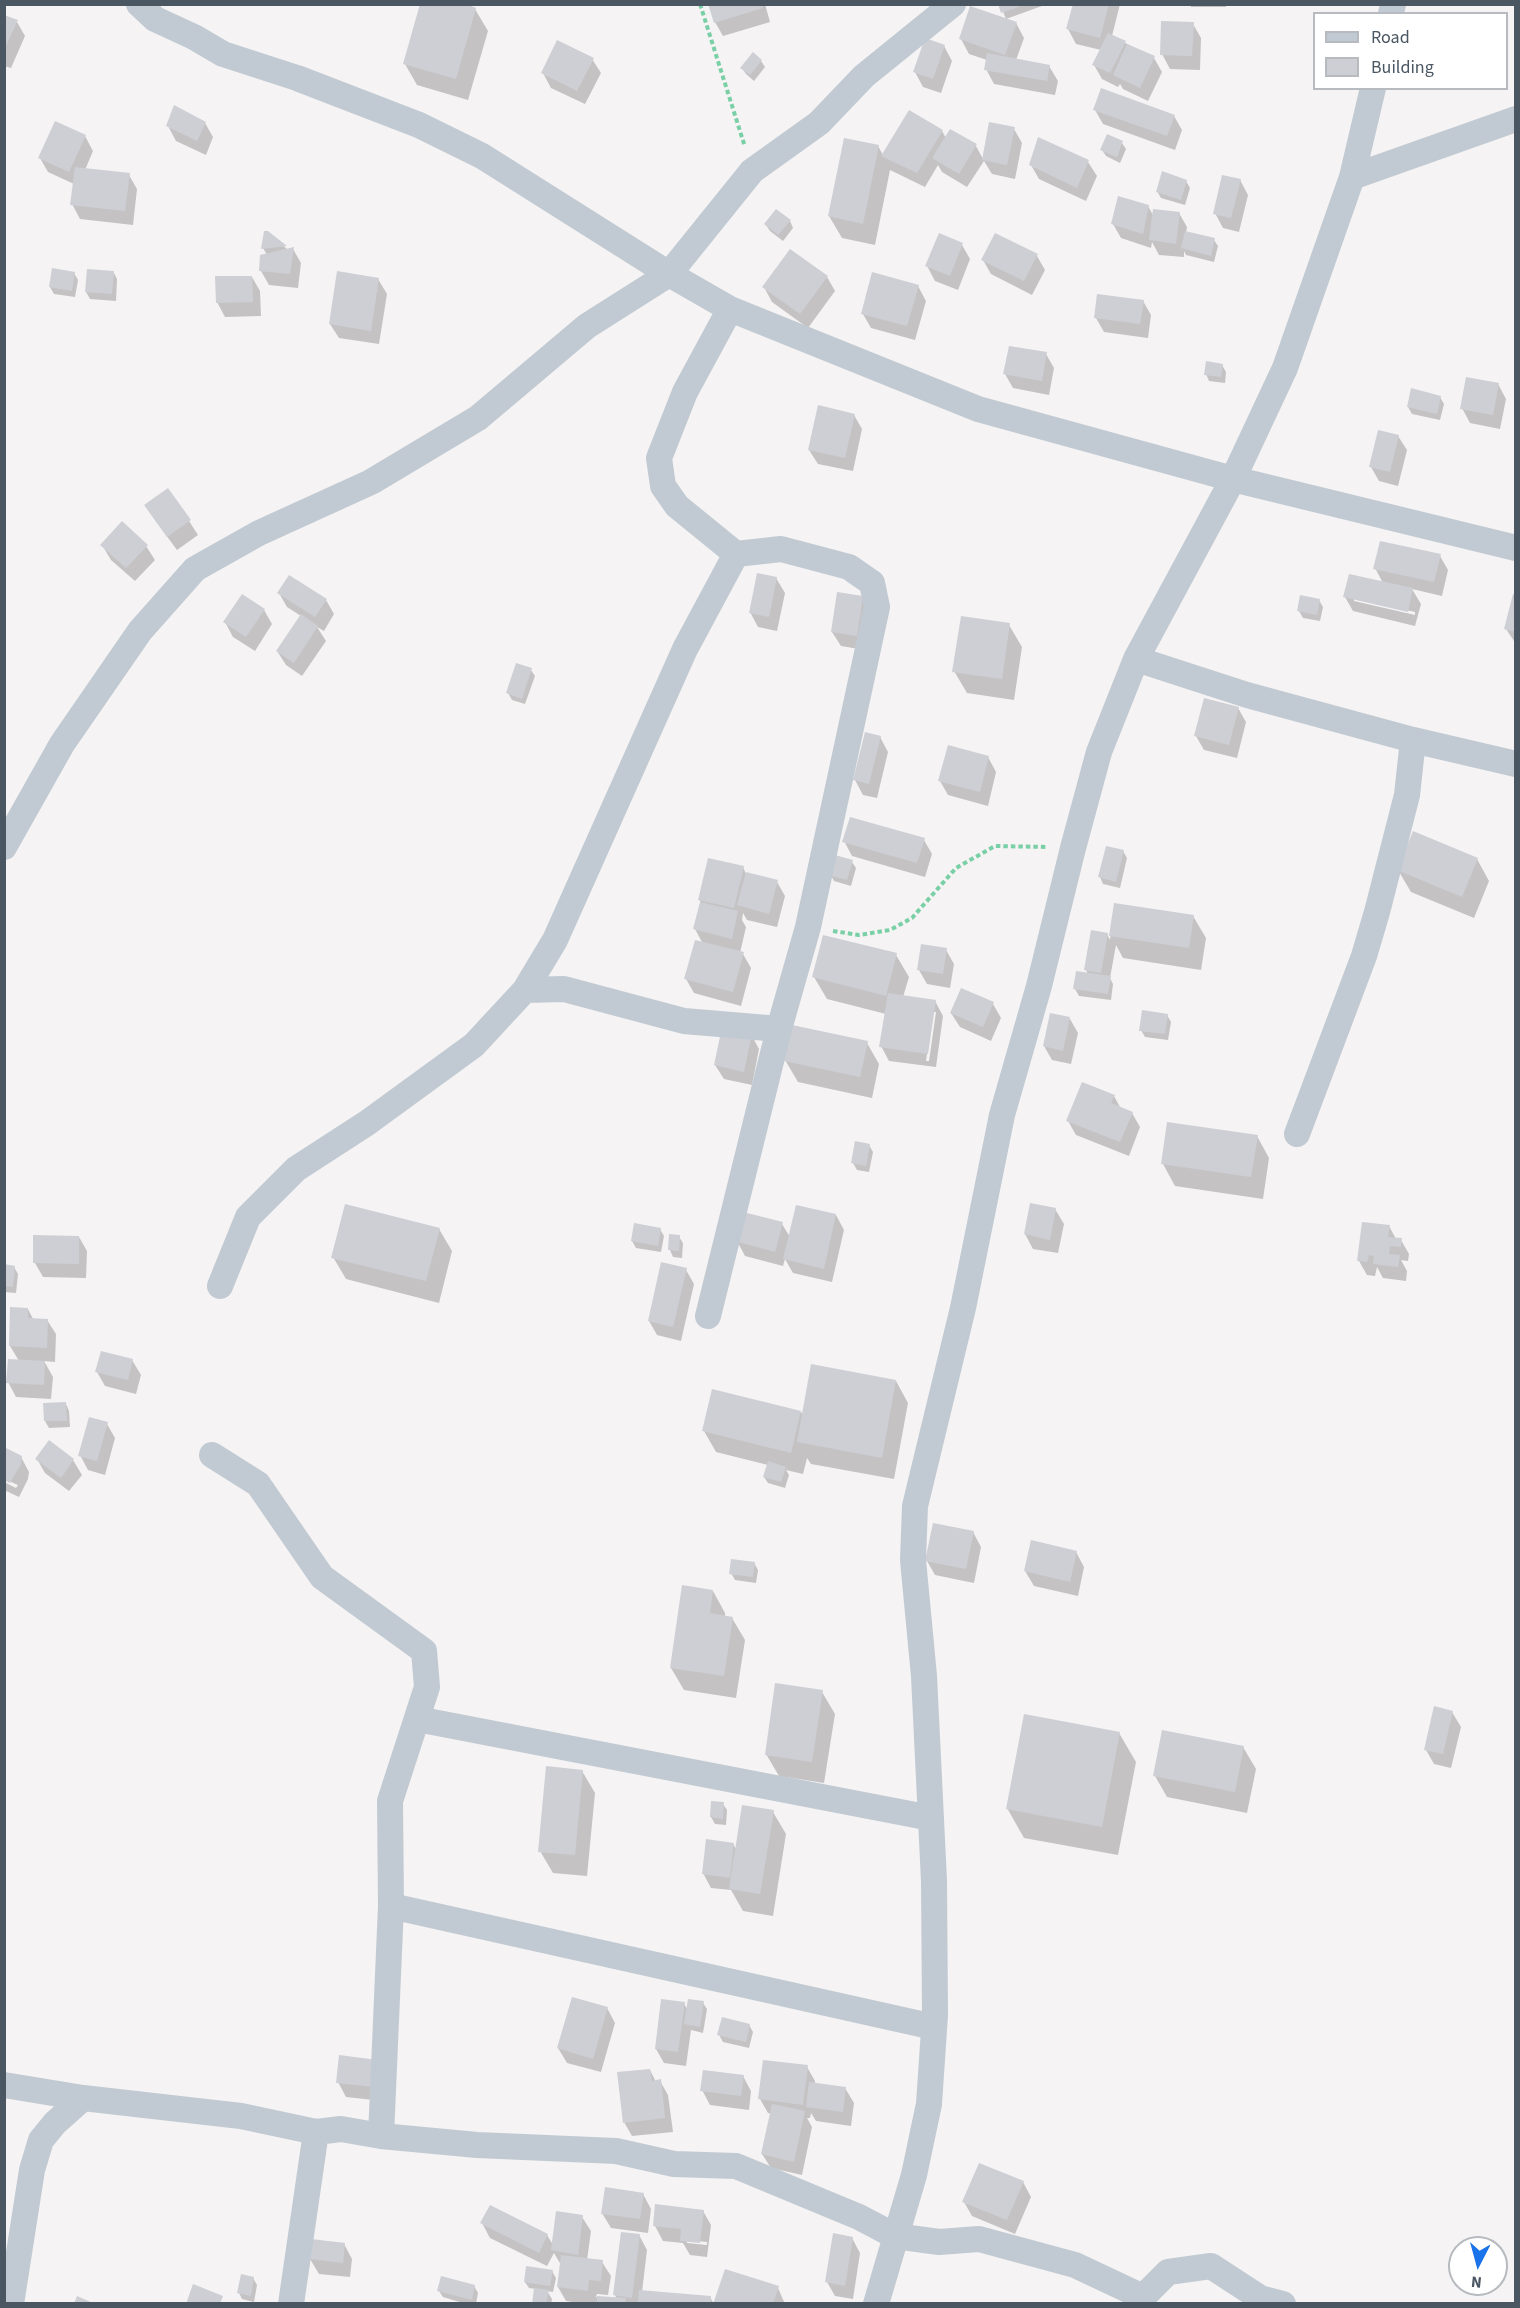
<!DOCTYPE html>
<style>
body{margin:0}
#map{position:relative;width:1520px;height:2308px;overflow:hidden;background:#f5f3f3;font-family:"Source Sans 3",sans-serif}
canvas{display:block}
.frame{position:absolute;inset:0;border:6px solid #4a5661;pointer-events:none}
.legend{position:absolute;left:1313px;top:12px;width:195px;height:78px;box-sizing:border-box;background:#fff;border:2px solid #b7bbc0;margin:0;padding:8px 10px;list-style:none;font-size:18px;color:#4a5661}
.legend li{display:flex;align-items:center;gap:12px;height:30px}
.legend b{width:30px;border:2px solid #b7bbc0}
.north{position:absolute;left:1448px;top:2236px;width:60px;height:60px;box-sizing:border-box;background:#fff;border:2px solid #b7bbc0;border-radius:50%;rotate:186deg;font-size:16px;font-weight:700;line-height:24px;text-align:center;color:#4a5661}
.north::after{content:'';display:block;margin:auto;width:21px;height:27px;background:#1a73e8;clip-path:polygon(50% 0,100% 100%,50% 72%,0 100%)}
</style>
<div id="map">
<canvas width="1520" height="2308"></canvas>
<div class="frame"></div>
<ul class="legend">
<li><b style="height:8px;background:#c1cad2"></b>Road</li>
<li><b style="height:16px;background:#cdcfd5"></b>Building</li>
</ul>
<div class="north">N</div>
</div>
<script>
const context = document.querySelector('canvas').getContext('2d');
context.lineJoin = 'round';
function fill(path, color) { context.fillStyle = color; context.fill(path, 'evenodd'); }
const toPath = rows => new Path2D(rows.map(r => 'M' + r).join(''));
function strokePath(path, color, width, dash) { context.strokeStyle = color; context.lineWidth = width; context.lineCap = dash ? 'butt' : 'round'; context.setLineDash(dash || []); context.stroke(path); }
fill(toPath([
 [709,4,765,4,770,22,723,36,715,22],
 [1000,4,1042,4,1042,6,1006,19],
 [1075,4,1120,4,1112,36,1154,58,1162,72,1148,101,1123,89,1120,84,1118,87,1102,79,1094,65,1101,50,1076,44,1068,29],
 [1190,4,1226,4,1226,7,1191,7],
 [475,9,488,31,468,100,417,85,405,64],
 [4,16,17,22,25,36,11,68,4,66],
 [1016,23,1024,38,1016,60,1049,66,1058,81,1055,95,994,84,986,69,987,60,969,54,961,39],
 [1193,24,1201,38,1200,70,1170,69,1162,54],
 [944,46,952,61,941,93,923,87,915,72],
 [592,59,601,73,585,104,551,88,543,73],
 [761,61,765,67,754,81,746,74,742,68],
 [1095,110,1174,116,1182,130,1175,150,1103,124],
 [205,123,213,137,206,155,176,141,168,126],
 [1014,129,1022,143,1015,179,992,174,984,161,967,187,942,172,938,165,925,187,890,170,875,245,842,238,829,216,878,146,883,155,942,131,946,138,976,146,983,159],
 [85,136,93,151,85,170,129,175,137,189,133,225,80,219,72,204,74,184,48,172,40,158],
 [1122,143,1126,149,1120,163,1106,156,1102,150],
 [1088,162,1097,176,1086,201,1039,179,1031,165],
 [1240,180,1248,195,1239,232,1223,228,1215,213],
 [1186,181,1190,188,1185,205,1161,198,1157,191],
 [1148,206,1154,217,1179,213,1187,227,1186,233,1214,240,1218,246,1214,262,1186,255,1184,251,1184,257,1159,255,1152,242,1151,248,1121,238,1113,224],
 [790,221,793,228,783,241,770,231,766,225],
 [268,232,288,250,293,249,301,263,298,288,269,285,261,271,267,255,263,248],
 [962,245,970,259,958,290,935,281,927,266],
 [1037,256,1045,270,1032,295,991,274,983,260],
 [74,273,78,280,75,297,54,294,50,287],
 [114,273,117,279,116,301,90,299,86,292],
 [252,277,260,291,261,316,225,317,217,302],
 [827,277,835,291,808,328,772,302,764,287],
 [378,279,387,294,379,344,339,338,330,324],
 [918,286,926,301,915,340,871,328,863,314],
 [1143,301,1151,315,1148,338,1104,332,1096,318],
 [1046,354,1054,368,1049,395,1013,388,1005,374],
 [1222,365,1226,372,1225,383,1209,381,1206,374],
 [1498,384,1506,399,1500,429,1470,423,1462,408],
 [1440,397,1444,404,1440,420,1412,414,1408,407],
 [854,415,862,429,853,471,818,464,809,450],
 [1398,436,1407,450,1398,486,1379,481,1371,467],
 [155,520,189,521,198,535,177,550],
 [102,545,146,546,155,560,135,581,111,560],
 [1440,556,1448,570,1442,596,1412,589,1421,604,1415,626,1353,611,1345,597,1383,583,1375,568],
 [1354,598,1415,612,1415,615,1354,601],
 [776,578,785,593,777,631,758,627,750,612],
 [279,593,326,600,334,614,324,631,317,627,326,641,302,676,286,665,277,651,301,616,287,607],
 [1516,596,1516,644,1506,629],
 [862,597,871,612,865,650,841,646,832,632],
 [1319,600,1323,607,1320,621,1303,618,1299,611],
 [264,610,272,624,255,651,233,637,225,622],
 [1009,625,1022,647,1014,700,967,693,954,671],
 [531,670,535,676,525,704,512,700,508,693],
 [1238,708,1246,722,1237,758,1204,750,1196,736],
 [880,737,888,752,877,798,863,795,855,780],
 [988,757,996,772,988,806,948,795,940,781],
 [924,840,932,854,925,877,852,856,844,841],
 [1123,851,1127,858,1120,888,1103,884,1100,877],
 [1477,859,1489,881,1474,918,1411,892,1398,870],
 [852,862,856,868,851,886,834,881,830,874],
 [743,867,746,874,777,882,785,896,777,927,747,920,743,913,742,920,746,927,740,953,743,954,751,968,741,1006,694,993,686,979,703,944,695,929,701,903,699,899],
 [1115,905,1193,916,1206,938,1201,970,1123,958,1116,945,1110,978,1113,984,1111,1000,1079,996,1075,989,1088,974,1086,970,1107,934,1110,940],
 [946,950,954,964,950,988,927,984,919,970],
 [896,955,909,977,903,997,935,1001,943,1016,936,1067,889,1061,881,1046,886,1014,827,999,814,977],
 [933,1012,936,1012,929,1061,926,1061],
 [993,1004,1001,1018,991,1041,960,1027,951,1013],
 [1167,1015,1171,1022,1168,1040,1145,1037,1141,1030],
 [1070,1019,1078,1033,1071,1064,1052,1060,1044,1046],
 [751,1034,759,1049,752,1085,724,1079,715,1065],
 [867,1043,879,1064,872,1098,798,1082,785,1060],
 [1114,1096,1121,1109,1132,1113,1140,1127,1129,1156,1076,1135,1068,1121],
 [1257,1136,1269,1158,1263,1199,1175,1186,1163,1164],
 [869,1145,873,1152,869,1172,857,1170,853,1163],
 [1055,1209,1064,1224,1058,1253,1033,1249,1025,1234],
 [836,1215,844,1230,832,1282,793,1273,785,1259,783,1266,745,1256,737,1241,782,1224,790,1237],
 [1389,1226,1396,1239,1401,1240,1409,1254,1408,1261,1401,1260,1407,1271,1406,1281,1383,1278,1377,1267,1375,1276,1367,1275,1359,1261],
 [439,1229,452,1251,439,1303,346,1279,333,1257],
 [660,1229,664,1236,661,1252,636,1248,632,1241],
 [79,1237,87,1251,86,1278,43,1277,35,1263],
 [679,1237,683,1243,682,1258,673,1257,670,1250],
 [4,1266,14,1267,18,1274,16,1293,4,1292],
 [686,1270,694,1284,681,1341,657,1335,649,1321],
 [28,1309,33,1319,47,1320,56,1334,55,1362,44,1361,53,1377,51,1399,16,1397,8,1382,19,1361,10,1346],
 [132,1360,141,1375,136,1394,105,1386,97,1372],
 [896,1381,908,1403,894,1479,811,1464,807,1458,803,1474,786,1470,789,1475,785,1488,768,1483,764,1477,768,1465,716,1452,704,1431,714,1391,803,1413],
 [66,1404,69,1411,70,1427,49,1428,45,1421],
 [107,1424,115,1438,105,1475,88,1470,80,1455],
 [49,1442,73,1460,82,1475,69,1491,45,1473,37,1459],
 [21,1457,29,1472,28,1479,19,1497,4,1490,4,1482,16,1488,18,1485,4,1479],
 [973,1532,981,1547,974,1583,935,1575,927,1561],
 [1076,1552,1084,1567,1078,1596,1034,1586,1025,1571],
 [754,1563,758,1570,756,1583,735,1580,731,1573],
 [713,1591,725,1613,725,1617,732,1618,745,1640,736,1698,684,1690,671,1668],
 [822,1692,835,1714,824,1783,779,1776,766,1754],
 [1452,1712,1461,1727,1451,1768,1434,1764,1426,1750],
 [1119,1733,1136,1762,1118,1855,1024,1838,1007,1808],
 [1243,1747,1256,1769,1247,1813,1167,1797,1155,1776],
 [582,1771,595,1793,587,1876,553,1873,540,1851],
 [723,1804,727,1810,726,1825,715,1824,711,1817],
 [773,1812,786,1834,773,1916,743,1911,731,1890,711,1888,703,1873,733,1844,736,1849],
 [703,2003,707,2009,703,2033,691,2030,686,2066,664,2063,656,2049,684,2004,688,2010],
 [607,2008,615,2023,601,2072,567,2063,558,2048],
 [749,2025,753,2032,749,2048,723,2042,719,2035],
 [377,2061,383,2101,346,2097,338,2082],
 [807,2067,815,2081,815,2085,845,2088,854,2103,851,2126,816,2121,811,2113,810,2118,807,2118,812,2127,802,2175,771,2168,762,2154,771,2114,768,2113,760,2099],
 [650,2070,656,2082,660,2081,668,2095,673,2132,632,2136,624,2122],
 [743,2076,751,2091,749,2110,710,2105,702,2090],
 [1023,2182,1031,2197,1015,2234,972,2216,964,2202],
 [643,2194,651,2209,648,2233,611,2228,602,2213],
 [703,2211,711,2225,707,2257,690,2255,683,2243,663,2241,655,2226],
 [687,2240,707,2242,707,2245,687,2243],
 [582,2217,591,2231,587,2260,602,2262,611,2276,608,2295,597,2294,596,2297,617,2299,615,2295,639,2235,647,2250,642,2292,710,2297,714,2304,586,2304,566,2301,558,2287,561,2265,554,2253,547,2266,490,2238,482,2223,547,2235,553,2245],
 [852,2238,860,2253,853,2299,835,2296,827,2282],
 [344,2244,352,2259,350,2277,319,2274,310,2259],
 [552,2271,556,2278,553,2292,547,2291,552,2299,551,2304,533,2304,536,2289,529,2288,525,2282],
 [253,2278,257,2285,254,2302,242,2299,239,2293],
 [474,2286,478,2293,476,2304,466,2304,443,2297,439,2291],
 [778,2288,785,2304,715,2304]
]), '#0003');
fill(toPath([
 [420,4,466,4,476,8,456,79,403,64],
 [708,4,762,4,763,8,714,23],
 [998,4,1024,4,1024,5,1001,13],
 [1073,4,1109,4,1100,38,1066,29],
 [970,6,1017,22,1005,55,959,39],
 [4,15,18,20,4,50],
 [1161,21,1194,22,1192,56,1160,55],
 [1108,33,1126,41,1110,73,1092,65],
 [925,38,945,45,933,79,913,72],
 [557,40,594,58,577,91,541,73],
 [1127,44,1155,56,1140,88,1113,75],
 [753,52,762,60,750,75,740,68],
 [987,53,1050,65,1047,81,984,70],
 [1101,88,1175,115,1167,136,1093,110],
 [174,105,206,122,197,141,166,126],
 [909,110,943,130,917,173,881,156],
 [55,121,86,135,69,172,38,158],
 [989,122,1015,127,1007,165,982,160],
 [950,129,977,144,959,174,932,158],
 [1107,134,1123,141,1117,157,1100,150],
 [1038,137,1089,160,1077,188,1029,165],
 [844,138,879,145,863,224,828,216],
 [75,167,130,173,125,211,70,205],
 [1162,171,1187,180,1181,200,1156,192],
 [1222,175,1241,179,1231,218,1213,214],
 [1118,196,1149,205,1143,234,1111,224],
 [776,209,791,220,778,235,764,224],
 [1153,209,1180,212,1176,244,1149,240],
 [264,231,268,231,287,246,261,249],
 [1185,231,1215,238,1211,256,1181,248],
 [939,233,963,243,950,276,925,266],
 [995,233,1038,254,1024,281,981,260],
 [294,247,290,274,259,271,260,255],
 [790,249,828,276,800,314,762,287],
 [52,268,75,272,72,291,49,287],
 [87,269,114,271,112,294,85,292],
 [337,271,379,278,371,331,329,324],
 [872,272,919,285,907,326,861,314],
 [215,276,252,276,253,302,216,303],
 [1097,294,1144,300,1140,324,1094,318],
 [1009,346,1047,352,1042,381,1003,374],
 [1206,361,1223,364,1221,377,1204,375],
 [1466,377,1499,383,1493,415,1460,409],
 [1411,388,1441,396,1437,414,1407,407],
 [818,405,855,414,845,458,808,450],
 [1378,430,1399,435,1390,472,1369,467],
 [168,488,191,520,167,537,144,505],
 [122,521,148,545,126,568,100,545],
 [1380,541,1441,554,1434,582,1373,569],
 [757,573,777,577,769,617,749,613],
 [1349,574,1413,588,1408,612,1343,597],
 [289,575,327,599,315,617,277,593],
 [837,592,863,596,857,636,831,632],
 [242,594,265,609,246,637,223,622],
 [1513,594,1516,595,1516,632,1504,629],
 [1300,595,1320,599,1317,615,1297,611],
 [301,614,318,626,294,663,276,651],
 [961,616,1010,623,1002,679,952,672],
 [516,663,532,668,522,699,506,693],
 [1204,698,1239,707,1229,745,1194,736],
 [865,732,881,736,869,784,853,780],
 [948,745,989,756,980,792,938,781],
 [850,817,925,838,917,863,842,842],
 [1413,831,1478,858,1462,897,1397,870],
 [1106,846,1124,850,1116,882,1098,877],
 [835,855,853,860,847,880,829,875],
 [708,858,744,866,734,908,698,900],
 [746,872,778,880,769,914,737,905],
 [700,902,738,911,732,939,693,929],
 [1114,903,1194,915,1189,948,1109,936],
 [1091,930,1108,933,1101,973,1084,970],
 [823,935,897,953,886,996,812,977],
 [695,940,744,952,733,992,684,979],
 [921,944,947,948,943,974,917,970],
 [1076,971,1111,976,1108,994,1073,989],
 [961,988,994,1002,983,1027,950,1013],
 [888,993,936,1000,928,1054,879,1047],
 [1142,1010,1168,1014,1165,1034,1139,1031],
 [1050,1013,1070,1017,1063,1051,1043,1046],
 [792,1025,868,1041,860,1077,784,1061],
 [722,1027,752,1033,744,1072,714,1065],
 [1082,1082,1115,1095,1111,1103,1133,1112,1120,1142,1066,1121],
 [1167,1122,1258,1135,1251,1177,1161,1164],
 [855,1141,870,1144,866,1166,851,1163],
 [1030,1203,1056,1208,1050,1240,1024,1234],
 [345,1204,440,1228,426,1281,331,1258],
 [796,1205,836,1214,824,1269,783,1259],
 [743,1212,783,1222,775,1252,735,1241],
 [1362,1222,1390,1225,1388,1237,1402,1238,1401,1247,1390,1246,1389,1254,1400,1255,1398,1267,1373,1264,1374,1256,1369,1255,1367,1262,1357,1261],
 [634,1223,661,1228,658,1246,631,1241],
 [669,1234,680,1235,679,1251,668,1250],
 [33,1235,79,1236,79,1264,33,1263],
 [661,1262,687,1268,673,1327,648,1321],
 [4,1264,15,1266,13,1287,4,1286],
 [10,1307,28,1308,28,1318,48,1319,47,1348,9,1346],
 [101,1351,133,1359,128,1380,95,1372],
 [8,1359,45,1361,44,1385,6,1383],
 [811,1364,896,1380,882,1458,797,1442],
 [712,1389,801,1411,791,1453,702,1431],
 [66,1402,67,1421,44,1421,43,1403],
 [89,1417,108,1422,97,1461,78,1456],
 [49,1440,74,1459,61,1478,35,1459],
 [4,1447,22,1456,21,1464,10,1483,4,1480],
 [768,1461,786,1467,781,1482,763,1477],
 [933,1523,974,1531,966,1569,925,1561],
 [1031,1540,1077,1551,1070,1582,1024,1571],
 [731,1559,755,1562,753,1577,729,1574],
 [682,1585,713,1590,710,1613,733,1617,724,1676,670,1668],
 [775,1683,823,1690,812,1762,765,1755],
 [1434,1706,1453,1711,1443,1754,1424,1750],
 [1024,1714,1120,1732,1102,1827,1006,1809],
 [1162,1730,1244,1746,1235,1792,1153,1776],
 [546,1766,583,1770,575,1855,538,1852],
 [711,1801,724,1802,723,1819,710,1817],
 [742,1805,774,1810,760,1894,729,1889],
 [706,1839,734,1843,730,1878,702,1874],
 [572,1997,608,2007,593,2059,557,2048],
 [661,1999,685,2002,678,2052,655,2049],
 [688,1999,704,2001,700,2027,684,2024],
 [722,2017,750,2024,746,2042,717,2035],
 [339,2055,378,2060,375,2087,336,2083],
 [763,2060,808,2065,803,2105,758,2099],
 [650,2069,652,2081,661,2079,665,2118,623,2123,617,2072],
 [703,2070,744,2075,741,2096,700,2091],
 [809,2082,846,2087,843,2112,806,2107],
 [772,2104,805,2111,794,2162,761,2154],
 [979,2163,1024,2181,1007,2220,962,2202],
 [605,2187,644,2193,640,2219,601,2214],
 [655,2204,704,2210,700,2243,680,2241,681,2229,653,2226],
 [490,2205,548,2234,539,2253,480,2223],
 [556,2211,583,2215,578,2255,551,2250],
 [621,2232,640,2234,632,2298,613,2295],
 [833,2233,853,2237,845,2286,825,2282],
 [311,2239,345,2243,343,2263,309,2259],
 [561,2255,603,2260,601,2281,589,2280,588,2291,557,2287],
 [526,2266,553,2270,550,2286,524,2282],
 [725,2269,779,2286,773,2304,713,2304],
 [241,2274,254,2277,251,2296,237,2293],
 [441,2276,475,2285,472,2300,437,2291],
 [193,2284,223,2296,220,2304,186,2304],
 [534,2288,549,2290,546,2304,532,2304],
 [639,2290,711,2296,711,2304,638,2304],
 [77,2296,95,2304,74,2304],
 [597,2296,626,2298,625,2304,597,2304]
]), '#cdcfd5');
strokePath(toPath([
 [700,4,745,147],
 [833,931,859,935,890,930,912,918,956,868,995,846,1048,847]
]), '#7ad0a6', 4, [4.5, 3]);
strokePath(toPath([
 [139,4,155,19,194,37,223,54,297,78,419,125,482,156,669,274,730,309,978,409,1233,479,1516,548],
 [1391,14,1393,4],
 [1352,177,1516,119],
 [1136,659,1247,695,1413,740,1516,764],
 [4,847,62,744,140,631,195,569,259,533,371,482,478,418,587,326,669,274,752,171,819,123,864,76,953,4],
 [525,990,564,989,684,1021,779,1029],
 [1297,1134,1364,956,1377,912,1407,795,1413,740],
 [220,1286,248,1217,296,1169,367,1123,474,1045,525,990,555,940,685,649,736,554],
 [708,1316,779,1029,808,927,877,607,872,583,849,567,781,549,736,554,677,506,663,486,659,458,685,392,730,309],
 [212,1455,258,1484,322,1577,424,1651,427,1687,390,1801,391,1906,381,2136],
 [417,1719,931,1818],
 [391,1906,934,2027],
 [4,2085,83,2098,241,2116,316,2132,341,2129,381,2136,477,2145,616,2151,674,2164,736,2166,859,2217,895,2236,939,2242,979,2239,1075,2265,1143,2297,1168,2272,1211,2266,1260,2298,1283,2304],
 [11,2304,32,2170,41,2140,55,2123,83,2098],
 [291,2304,316,2132],
 [876,2304,914,2175,929,2104,935,2015,934,1881,924,1676,913,1560,915,1506,963,1308,1002,1115,1039,986,1073,848,1099,752,1136,659,1233,479,1285,368,1352,177,1373,88]
]), '#c1cad2', 26);
</script>
